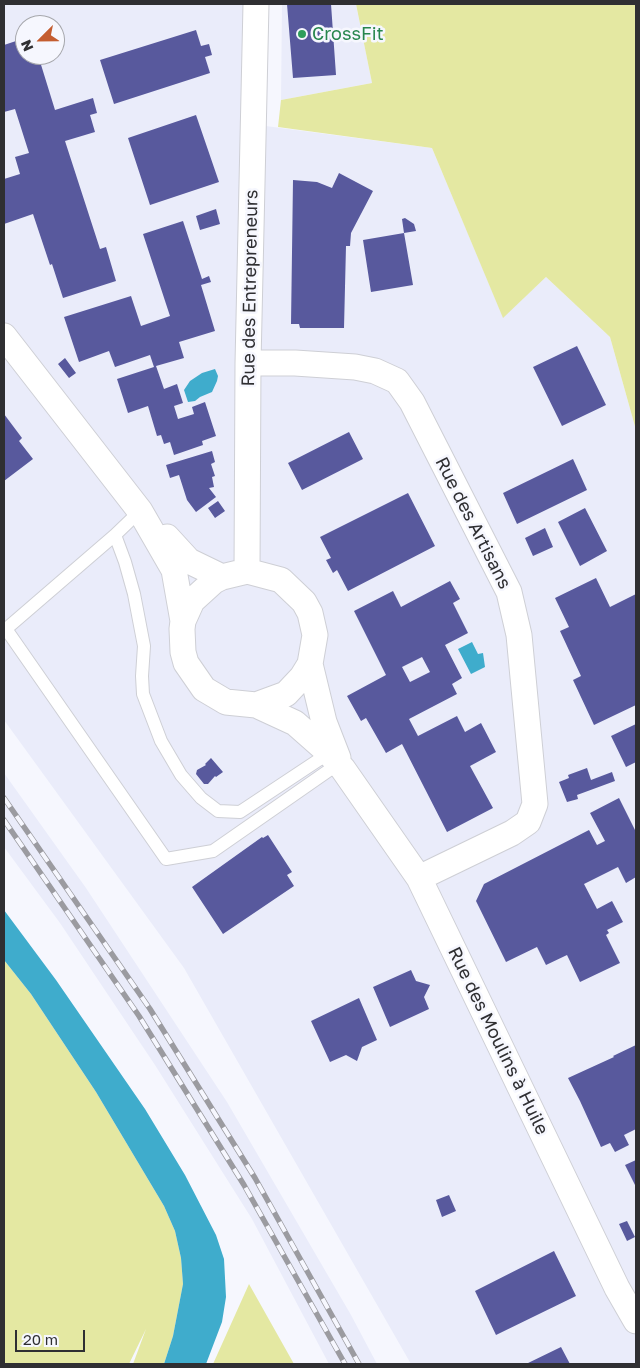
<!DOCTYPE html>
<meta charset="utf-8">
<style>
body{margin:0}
#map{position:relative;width:640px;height:1368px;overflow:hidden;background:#f6f7fe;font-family:"Golos Text",sans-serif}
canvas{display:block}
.frame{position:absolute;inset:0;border:5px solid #2f2f32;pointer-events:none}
.north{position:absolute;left:15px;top:15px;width:50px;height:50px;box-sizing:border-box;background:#f6f7fe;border:1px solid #a6a7ac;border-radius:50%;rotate:247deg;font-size:14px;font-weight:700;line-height:20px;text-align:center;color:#2f2f32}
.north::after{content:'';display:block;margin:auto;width:18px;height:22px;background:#c45d30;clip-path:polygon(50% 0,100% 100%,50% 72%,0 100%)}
.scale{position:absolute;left:15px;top:1330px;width:70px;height:22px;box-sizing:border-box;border:2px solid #2f2f32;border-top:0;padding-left:6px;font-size:15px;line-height:18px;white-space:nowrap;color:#2f2f32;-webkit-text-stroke:4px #f6f7fe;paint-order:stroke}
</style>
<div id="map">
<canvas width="640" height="1368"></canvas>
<div class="frame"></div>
<div class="north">N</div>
<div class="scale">20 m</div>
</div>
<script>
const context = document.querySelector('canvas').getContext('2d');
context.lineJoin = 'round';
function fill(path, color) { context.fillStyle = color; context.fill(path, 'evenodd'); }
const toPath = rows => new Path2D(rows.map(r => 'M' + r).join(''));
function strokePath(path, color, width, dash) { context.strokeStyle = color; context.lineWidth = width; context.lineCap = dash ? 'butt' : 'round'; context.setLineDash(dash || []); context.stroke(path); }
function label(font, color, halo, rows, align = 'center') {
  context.font = font + ' "Golos Text",sans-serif'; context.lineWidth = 5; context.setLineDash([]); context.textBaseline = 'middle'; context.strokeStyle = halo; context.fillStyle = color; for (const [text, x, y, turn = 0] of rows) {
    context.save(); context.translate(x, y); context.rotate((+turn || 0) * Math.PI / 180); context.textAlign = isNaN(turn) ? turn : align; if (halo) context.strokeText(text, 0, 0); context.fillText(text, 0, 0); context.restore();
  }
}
fill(toPath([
 [4,4,248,4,243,123,432,148,503,317,546,277,610,337,636,430,636,1364,411,1364,184,968,4,720],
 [25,25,55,25,55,55,25,55],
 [282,4,356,4,372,83,281,100],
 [4,773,86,888,227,1102,351,1315,377,1364,329,1364,252,1219,155,1065,60,923,4,847]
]), '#eaecfa');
fill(toPath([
 [356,4,636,4,636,430,610,337,546,277,503,318,432,148,278,127,281,100,372,83],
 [4,960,31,994,96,1092,164,1206,175,1231,181,1258,183,1284,173,1336,164,1364,133,1364,146,1329,129,1364,4,1364],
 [249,1284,294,1364,213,1364]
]), '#e4e8a2');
fill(toPath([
 [215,369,218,376,217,381,212,392,200,397,195,401,188,402,184,390,190,381,202,373],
 [472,642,478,654,483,653,485,667,471,674,458,649],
 [4,910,56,980,145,1109,185,1175,216,1235,224,1259,226,1297,222,1322,206,1364,164,1364,173,1336,183,1284,181,1258,175,1231,164,1206,96,1092,31,994,4,960]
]), '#3faccc');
fill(toPath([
 [287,4,331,4,336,75,293,78],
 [196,30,201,46,209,44,212,55,205,57,210,73,114,104,100,60],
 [25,38,25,55,38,55,55,110,93,98,97,113,90,115,95,132,65,141,100,249,106,247,116,281,63,298,52,264,50,265,33,214,4,224,4,179,20,174,15,157,29,153,15,109,4,112,4,45],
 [196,115,219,182,150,205,128,138],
 [339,173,373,191,351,233,350,246,346,246,344,328,300,328,299,324,291,324,293,180,317,182,332,188],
 [216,209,220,224,200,230,196,216],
 [405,218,414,224,416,231,404,233,402,219],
 [183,221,202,279,209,276,211,282,201,285,215,331,179,342,184,358,156,366,164,389,177,384,183,403,174,406,178,419,194,414,192,407,205,402,216,436,202,441,203,445,174,455,170,442,164,444,161,435,157,436,148,406,128,413,117,379,154,367,150,355,115,367,109,351,79,362,64,317,131,296,141,326,170,316,143,234],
 [404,233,413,285,371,292,363,240],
 [577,346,606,405,562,426,533,367],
 [65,358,76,373,69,378,58,364],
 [4,414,22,438,19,441,33,459,4,481],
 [349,432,363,459,302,490,288,463],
 [212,451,215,462,211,464,215,476,212,477,214,487,209,488,216,497,196,512,187,500,179,475,170,478,166,465],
 [573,459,587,490,517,524,503,493],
 [408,493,435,546,348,591,337,570,333,573,326,560,331,558,320,537],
 [218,501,225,511,215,518,208,508],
 [585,508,607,551,580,566,558,522],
 [545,528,553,547,533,556,525,538],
 [596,578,610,607,636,594,636,705,594,725,573,680,581,676,560,631,569,627,555,598],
 [450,581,460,599,453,603,468,633,445,645,462,678,452,684,457,694,409,719,418,736,457,716,465,732,481,723,496,752,470,766,493,808,447,832,402,744,386,753,366,718,361,721,347,696,386,675,354,611,393,591,401,607],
 [422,657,430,672,410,682,402,667],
 [636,724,636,762,626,767,611,736],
 [211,758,223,772,216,777,215,776,208,784,204,784,196,774,197,770,206,765,205,764],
 [587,768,591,780,612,772,615,781,577,795,578,799,567,802,559,782,569,778,568,775],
 [619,798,636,832,636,877,626,883,618,867,584,884,597,909,612,901,623,922,607,930,609,933,606,935,620,963,580,982,567,955,546,965,537,947,506,962,476,901,484,884,589,830,597,845,605,841,590,813],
 [268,835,292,872,287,875,294,886,223,934,192,887,262,837,263,838],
 [411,970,416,981,430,985,424,997,429,1009,390,1027,373,987],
 [359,998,377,1040,362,1047,357,1061,346,1055,330,1062,311,1021],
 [636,1045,636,1129,624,1135,629,1145,615,1152,610,1143,601,1147,580,1101,568,1078,614,1057,613,1056],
 [636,1160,636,1187,625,1165],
 [449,1195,456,1211,442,1217,436,1200],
 [627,1221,635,1237,627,1241,619,1224],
 [554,1251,576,1296,496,1335,475,1291],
 [561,1347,570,1364,526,1364]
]), '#58599d');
const lane = toPath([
 [140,511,115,535,125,562,134,594,144,646,142,676,143,694,161,741,181,775,201,798,218,811,240,812,329,753],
 [115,535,6,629,166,859,213,851,338,764]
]);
const street = toPath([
 [4,336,140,511,174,570,183,621],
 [248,363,295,363,355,367,375,371,397,381,412,402,509,592,519,635,535,804,528,822,512,833,419,878],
 [167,537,189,561,222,577],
 [247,571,248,363,256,4],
 [310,664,302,677,286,694,256,705,226,702,204,689,186,663,183,652,182,629,183,621,192,601,214,581,222,577,247,571,281,580,304,602,310,613,315,635,310,664,324,722,338,758],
 [256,705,295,723,329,753,343,769,419,878,617,1288,636,1321]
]);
strokePath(lane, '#cecfd5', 14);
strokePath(street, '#cecfd5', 27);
strokePath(lane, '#fff', 12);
strokePath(street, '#fff', 25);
const rail = toPath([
 [4,798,150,1009,255,1178,359,1364],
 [4,820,139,1016,244,1185,345,1364]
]);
strokePath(rail, '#9b9ba0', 5.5);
strokePath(rail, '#f6f7fe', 4, [11]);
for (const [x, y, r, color] of [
 [302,34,5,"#2e9e5b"]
]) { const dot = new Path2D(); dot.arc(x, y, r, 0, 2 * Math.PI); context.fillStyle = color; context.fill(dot); strokePath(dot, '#f6f7fe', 2); }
label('18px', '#27864d', '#f6f7fe', [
 ["CrossFit",312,34]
], 'left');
label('18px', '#2f2f32', '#f6f7fe', [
 ["Rue des Entrepreneurs",250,288,-89],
 ["Rue des Artisans",473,523,63],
 ["Rue des Moulins à Huile",498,1041,64]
]);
</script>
